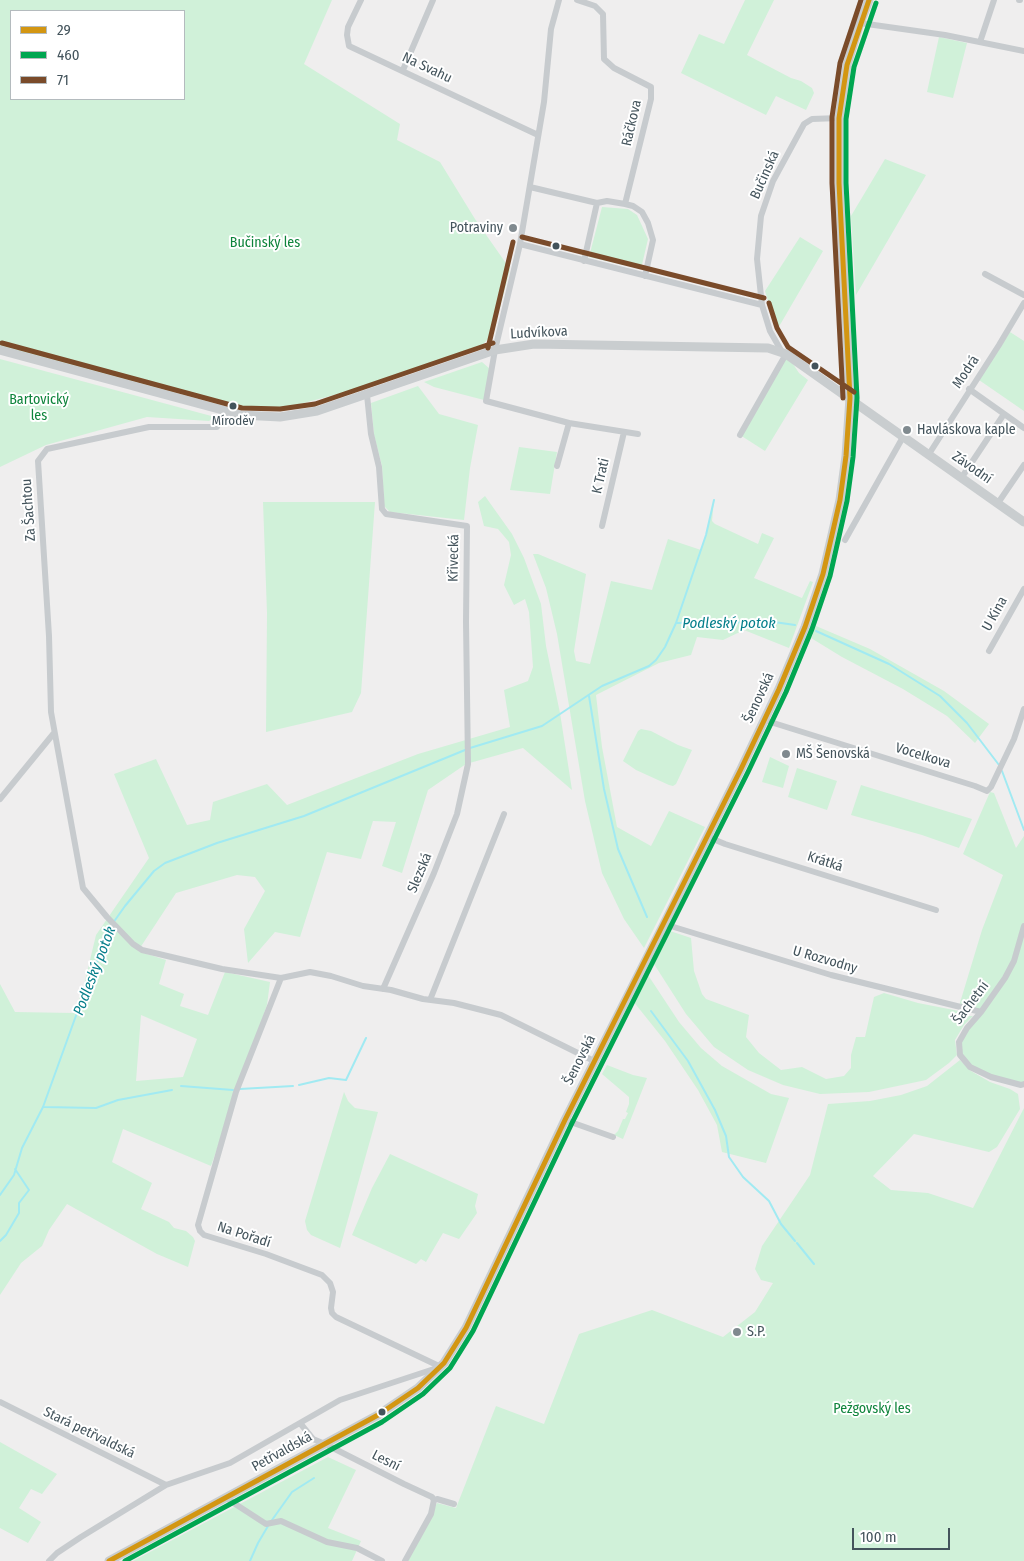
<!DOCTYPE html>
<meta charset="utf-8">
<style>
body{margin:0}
#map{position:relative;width:1024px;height:1561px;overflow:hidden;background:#efeeee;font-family:"Fira Sans Condensed",sans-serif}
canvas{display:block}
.legend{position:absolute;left:10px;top:10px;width:175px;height:90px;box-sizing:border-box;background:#fff;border:1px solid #b4bbbe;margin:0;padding:6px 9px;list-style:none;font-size:15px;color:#44545c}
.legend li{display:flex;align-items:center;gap:10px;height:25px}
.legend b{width:25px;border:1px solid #b4bbbe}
.scale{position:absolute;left:852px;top:1528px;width:98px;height:22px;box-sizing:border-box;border:2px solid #44545c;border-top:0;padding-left:6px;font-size:15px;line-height:18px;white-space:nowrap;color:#44545c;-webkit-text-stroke:4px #fff;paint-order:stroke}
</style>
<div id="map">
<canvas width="1024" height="1561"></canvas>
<ul class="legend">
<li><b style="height:6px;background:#d39612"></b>29</li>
<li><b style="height:6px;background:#00a651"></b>460</li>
<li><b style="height:6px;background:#7a4b2a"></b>71</li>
</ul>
<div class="scale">100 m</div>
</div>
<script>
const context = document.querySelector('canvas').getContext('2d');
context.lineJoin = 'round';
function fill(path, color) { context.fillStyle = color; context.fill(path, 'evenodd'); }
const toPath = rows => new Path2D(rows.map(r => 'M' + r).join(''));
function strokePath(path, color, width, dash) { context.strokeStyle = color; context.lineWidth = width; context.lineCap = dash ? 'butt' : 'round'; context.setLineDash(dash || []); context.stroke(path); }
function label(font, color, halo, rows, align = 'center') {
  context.font = font + ' "Fira Sans Condensed",sans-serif'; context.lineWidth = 4; context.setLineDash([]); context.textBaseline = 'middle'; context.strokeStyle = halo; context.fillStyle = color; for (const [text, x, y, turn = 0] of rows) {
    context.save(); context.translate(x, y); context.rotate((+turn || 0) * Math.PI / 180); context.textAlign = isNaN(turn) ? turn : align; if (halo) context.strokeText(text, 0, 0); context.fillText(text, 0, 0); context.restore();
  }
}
fill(toPath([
 [0,0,332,0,304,64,400,124,397,140,440,162,475,219,510,269,493,334,479,348,372,385,281,409,226,406,0,346],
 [11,11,184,11,184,99,11,99],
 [745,0,774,0,747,55,791,78,801,81,812,88,814,93,806,110,776,96,766,115,681,73,699,34,724,44],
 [939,37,967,43,953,98,927,92],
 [885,159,926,175,856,295,851,216],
 [602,207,628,209,637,215,648,239,641,269,589,257],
 [800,237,823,251,777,330,765,291],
 [1010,332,1024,341,1024,411,979,380],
 [0,359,215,417,209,421,147,417,46,445,0,467],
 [786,359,793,364,799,373,808,380,765,451,740,435],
 [482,362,490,369,484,400,434,387,424,382],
 [418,386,439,414,478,425,470,468,464,520,390,512,384,506,382,466,374,435,371,403],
 [519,447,557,452,550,494,510,490],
 [485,496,512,534,524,558,541,604,546,646,560,713,572,790,523,748,466,764,428,790,402,873,382,866,396,822,373,821,361,859,327,852,300,937,275,932,248,963,244,929,265,891,255,877,237,875,176,893,138,951,166,960,159,984,184,994,180,1006,208,1015,225,972,270,982,267,1005,211,1166,123,1129,112,1162,152,1183,141,1209,169,1222,174,1228,186,1231,193,1237,195,1241,188,1267,157,1254,67,1204,49,1230,42,1246,21,1263,0,1295,0,984,15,1012,74,1013,84,985,96,935,149,858,114,774,156,759,187,825,210,820,213,802,267,784,287,805,418,754,510,727,504,690,528,681,533,667,529,612,525,599,514,605,504,585,511,555,509,542,498,529,484,526,478,502],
 [141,1015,197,1039,183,1077,136,1081],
 [714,500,712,521,715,524,758,544,762,533,774,538,754,578,802,598,810,581,813,582,789,648,744,630,723,640,697,637,691,655,659,663,596,695,602,747,617,827,651,846,669,811,705,827,644,948,624,919,602,873,585,801,557,634,546,588,533,554,538,554,586,574,574,651,576,661,590,664,611,581,652,590,668,539,701,550,706,535],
 [263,502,375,502,361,693,352,712,266,732,267,613],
 [816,626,870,649,944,691,989,724,975,743,947,716,903,689,842,657,811,638],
 [641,729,651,731,678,745,692,750,676,784,673,786,669,785,636,770,623,761,638,731],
 [770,757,789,766,783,788,762,782],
 [797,768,837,781,827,810,788,797],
 [861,785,972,819,959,848,922,835,851,815],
 [990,792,994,793,1016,848,1024,836,1024,1084,1021,1085,970,1067,961,1056,959,1042,981,1012,959,1006,982,930,1003,875,963,854],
 [670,931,691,938,694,971,702,994,706,999,749,1015,746,1037,759,1053,781,1070,802,1067,826,1079,844,1076,851,1068,851,1055,856,1037,865,1037,874,997,884,993,918,1003,959,1011,965,1016,973,1016,964,1025,955,1040,957,1055,949,1063,926,1080,869,1092,820,1094,783,1085,748,1070,714,1047,686,1014,654,964],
 [646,972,679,1022,701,1048,722,1066,771,1094,789,1098,766,1163,722,1152,717,1125,698,1090,665,1041,633,1001],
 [960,1060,971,1071,990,1082,1010,1089,1018,1094,1020,1109,997,1147,989,1152,914,1134,873,1176,891,1190,928,1193,973,1208,1024,1108,1024,1561,408,1561,437,1503,456,1508,496,1406,544,1424,579,1334,652,1310,723,1337,755,1312,773,1283,761,1280,755,1269,762,1246,810,1175,828,1104,870,1101,901,1095,927,1086],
 [607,1065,633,1075,647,1078,623,1139,614,1135,618,1131,623,1119,625,1119,628,1113,626,1112,629,1104,629,1097,602,1074],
 [344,1092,348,1101,355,1108,378,1112,340,1248,311,1235,307,1230,305,1221],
 [390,1154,478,1194,475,1206,477,1213,459,1239,443,1233,426,1262,421,1259,416,1264,352,1235,372,1188],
 [0,1442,57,1474,42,1494,31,1489,19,1508,41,1522,28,1543,0,1528],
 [328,1457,356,1470,328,1528,361,1541,352,1561,133,1561]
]), '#d0f1d9');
strokePath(toPath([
 [676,623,706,535,714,500],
 [816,631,889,664,940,696,967,723,999,765],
 [589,696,604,789,618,849,647,917],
 [470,748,542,726,602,686,649,666,656,660,665,647,676,623,774,622,795,625],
 [1002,771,1024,830],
 [651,1011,688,1061,715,1110,726,1136,729,1157,743,1177,769,1201,781,1224,795,1241],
 [299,1085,329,1078,346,1080,366,1038],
 [181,1086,233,1090],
 [240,1089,293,1086],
 [44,1107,96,1108,118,1100,172,1090],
 [0,1195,14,1175,22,1148,43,1107,82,999,113,923,125,906,154,871,165,863,217,843,304,816,465,750],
 [0,1241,6,1235,19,1213,19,1203,29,1190,15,1169],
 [797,1243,814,1264],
 [272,1520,292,1492,314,1478],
 [250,1561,258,1543,268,1526]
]), '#a1eaf2', 2);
strokePath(toPath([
 [361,0,348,27,347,35,349,46,538,135],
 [559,0,551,29,544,102,520,244,495,350,486,401,569,423,638,434],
 [577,0,595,6,603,14,604,59,614,68,651,87,651,99,625,204,633,206,642,212,648,223,653,240,645,276],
 [1019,0,1020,0],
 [860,23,945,35,1024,51],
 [980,42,994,0],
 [403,70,433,0],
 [530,187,597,203,607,201,625,204],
 [520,244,762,305],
 [584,261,597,203],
 [985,274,1024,295],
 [782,352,770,331,762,305,757,259,761,216,773,181,804,124,812,119,839,118],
 [969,389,1024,428],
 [367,395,371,434,379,467,382,509,386,514,467,526,466,622,468,764,457,814,434,873,383,989],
 [225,411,217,427,149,427,47,449,38,461,49,636,51,712,83,888,107,917,133,944,142,950,222,969,281,978,310,972,331,976,363,986,391,990,423,999,454,1003,501,1015,594,1061],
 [740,435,786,354],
 [929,454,999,345,1024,303],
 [557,466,569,423],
 [962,477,1004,414],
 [998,503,1024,465],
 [602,526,624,432],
 [845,540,903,437],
 [989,651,1024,589],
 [764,720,975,786,987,791,991,787,1014,739,1024,709],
 [0,799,54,733],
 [708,837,725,844,936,910],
 [664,924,831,975,981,1012],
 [1024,926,1014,961,1005,978,981,1012,967,1028,959,1042,960,1055,970,1067,991,1077,1021,1085,1024,1084],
 [281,978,236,1092,198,1225,200,1231,204,1235,266,1254,322,1275,330,1283,333,1292,331,1308,332,1313,336,1317,441,1367],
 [430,1000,504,814],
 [565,1120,613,1137],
 [0,1402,166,1485],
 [300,1423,313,1439,325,1444,404,1484,432,1497,434,1500,431,1514,405,1561],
 [226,1498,266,1524,281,1521,327,1542,357,1548,382,1561],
 [434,1500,437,1499,454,1504],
 [49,1561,57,1553,81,1537,166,1485,230,1463,340,1400,434,1369]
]), '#c7cbce', 6);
strokePath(toPath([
 [0,350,241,415,280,417,317,411,495,350,534,344,768,348,786,354,1024,522],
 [109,1561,378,1415,418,1388,444,1363,466,1328,565,1120,664,924,741,769,779,689,805,627,823,574,840,500,846,456,850,398,839,183,839,118,847,65,860,23,869,0]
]), '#c9cdcf', 9);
strokePath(toPath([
 [109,1561,378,1415,418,1388,444,1363,466,1328,565,1120,741,769,779,689,805,627,823,574,840,500,846,456,850,398,839,183,839,118,847,65,869,0]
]), '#d39612', 5);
strokePath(toPath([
 [125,1561,382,1422,423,1394,450,1368,473,1331,572,1123,748,772,786,692,812,629,830,576,847,501,853,457,857,398,846,183,846,119,854,67,876,3]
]), '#00a651', 5);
strokePath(toPath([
 [522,237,764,298],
 [769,303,777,328,788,347,854,392],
 [2,343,242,408,280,409,315,404,493,343],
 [488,348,513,242],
 [843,398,832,183,832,117,840,63,861,0]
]), '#7a4b2a', 5);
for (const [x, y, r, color] of [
 [513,228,5,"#808a8f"],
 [556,246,4.5,"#44545c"],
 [815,366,4.5,"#44545c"],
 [233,406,4.5,"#44545c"],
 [907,430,5,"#808a8f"],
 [786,754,5,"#808a8f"],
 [737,1332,5,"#808a8f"],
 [382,1412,4.5,"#44545c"]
]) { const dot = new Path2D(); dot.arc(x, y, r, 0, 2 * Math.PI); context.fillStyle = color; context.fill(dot); strokePath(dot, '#fff', 2); }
label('13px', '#44545c', '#fff', [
 ["Míroděv",233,421]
]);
label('14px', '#44545c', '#fff', [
 ["Na Svahu",427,68,25],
 ["Ráčkova",632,123,-77],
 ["Bučinská",765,175,-66],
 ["Ludvíkova",539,333,-3],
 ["Modrá",966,372,-56],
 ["Závodní",972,468,35],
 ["K Trati",601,476,-77],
 ["Za Šachtou",29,510,-94],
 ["Křivecká",454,558,-89],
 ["U Kina",995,614,-61],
 ["Šenovská",759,698,-65],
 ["Vocelkova",923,756,17],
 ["Krátká",825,862,18],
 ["Slezská",420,873,-67],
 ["U Rozvodny",825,960,16],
 ["Šachetní",971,1003,-53],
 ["Šenovská",580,1060,-63],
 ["Na Pořadí",244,1235,18],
 ["Stará petřvaldská",89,1433,26],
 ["Petřvaldská",282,1452,-29],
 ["Lesní",386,1461,27]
]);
label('14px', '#44545c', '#fff', [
 ["Potraviny",503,228,"right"],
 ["Havláskova kaple",917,430],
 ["MŠ Šenovská",796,754],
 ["S.P.",747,1332]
], 'left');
label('14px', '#0e843b', '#fff', [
 ["Bučinský les",265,243],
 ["Bartovický",39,400],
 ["les",39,416],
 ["Pežgovský les",872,1409]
]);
label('italic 15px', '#047e8a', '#fff', [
 ["Podleský potok",729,624],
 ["Podleský potok",95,971,-69]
]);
</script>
